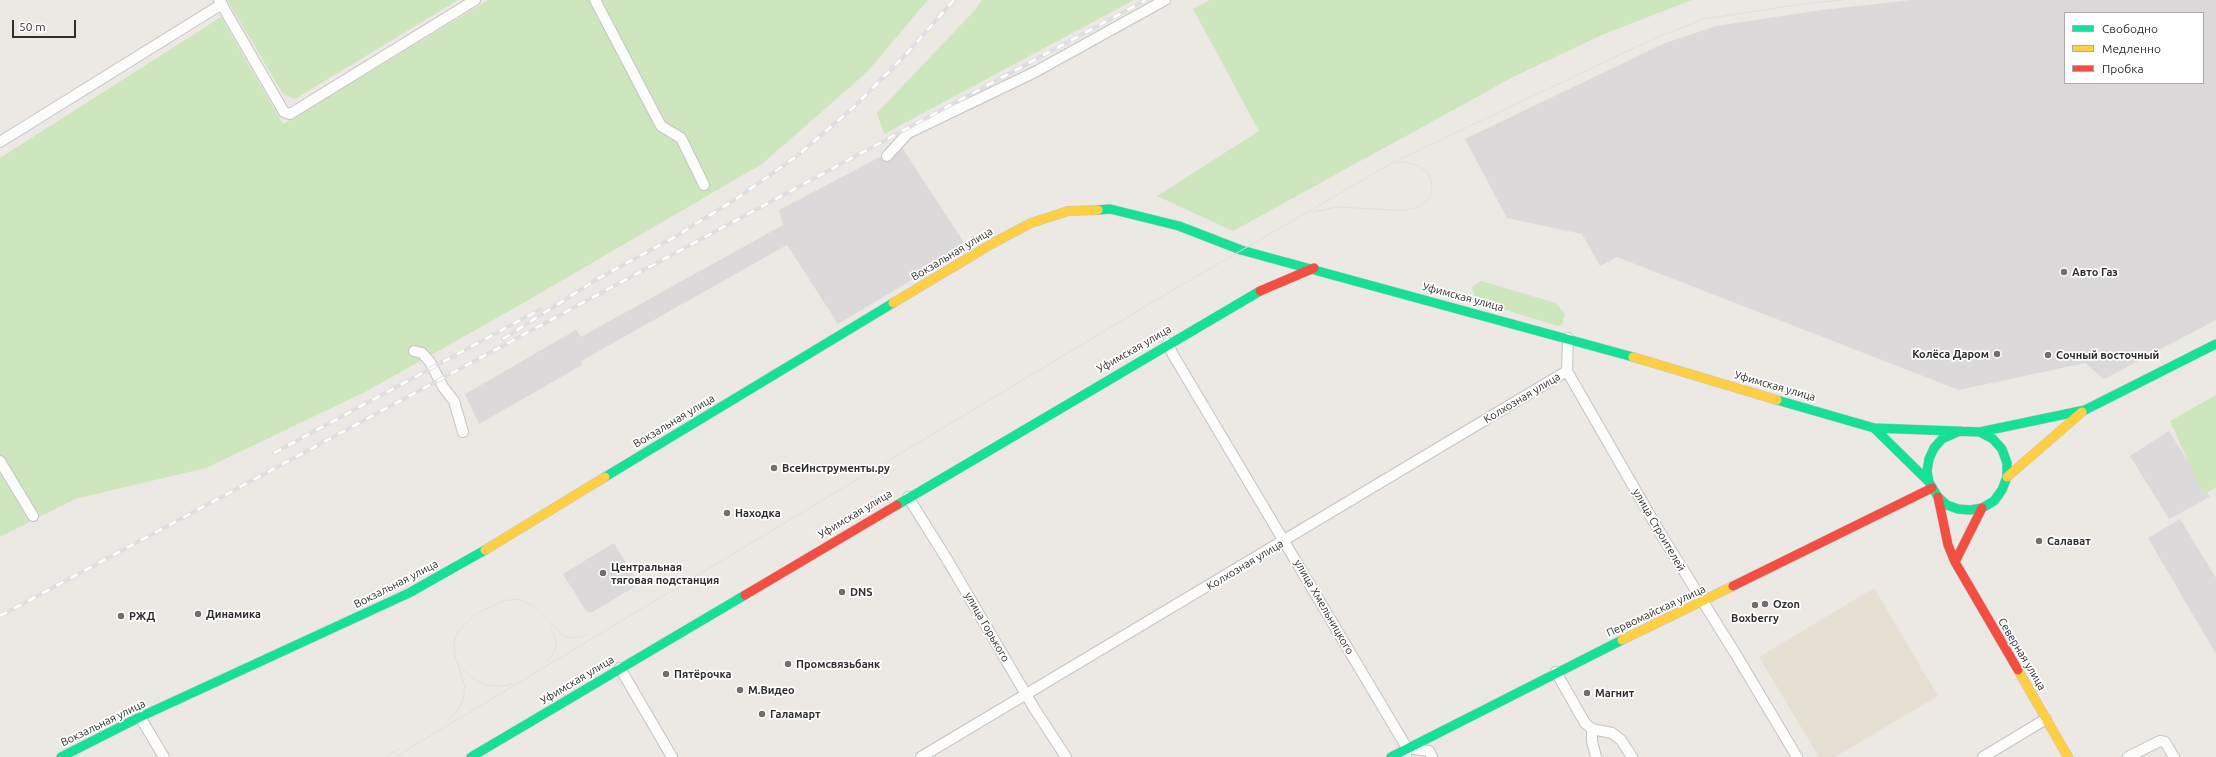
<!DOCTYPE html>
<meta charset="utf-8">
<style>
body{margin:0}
#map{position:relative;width:2216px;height:757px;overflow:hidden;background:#ece8e4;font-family:Ubuntu,sans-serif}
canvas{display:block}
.legend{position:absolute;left:2064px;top:12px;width:140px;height:72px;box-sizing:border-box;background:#fff;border:1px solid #ababab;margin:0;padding:5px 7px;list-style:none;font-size:12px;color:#2e2e2e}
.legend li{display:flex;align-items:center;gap:8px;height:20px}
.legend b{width:20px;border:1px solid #ababab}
.scale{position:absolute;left:12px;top:20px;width:64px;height:18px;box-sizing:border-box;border:2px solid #2e2e2e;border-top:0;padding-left:5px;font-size:12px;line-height:14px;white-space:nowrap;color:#2e2e2e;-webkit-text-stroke:3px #fff;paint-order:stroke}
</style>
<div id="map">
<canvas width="2216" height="757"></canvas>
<ul class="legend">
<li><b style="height:5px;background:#16e098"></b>Свободно</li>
<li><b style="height:5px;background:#ffcf43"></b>Медленно</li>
<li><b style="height:5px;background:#f24e42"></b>Пробка</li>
</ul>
<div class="scale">50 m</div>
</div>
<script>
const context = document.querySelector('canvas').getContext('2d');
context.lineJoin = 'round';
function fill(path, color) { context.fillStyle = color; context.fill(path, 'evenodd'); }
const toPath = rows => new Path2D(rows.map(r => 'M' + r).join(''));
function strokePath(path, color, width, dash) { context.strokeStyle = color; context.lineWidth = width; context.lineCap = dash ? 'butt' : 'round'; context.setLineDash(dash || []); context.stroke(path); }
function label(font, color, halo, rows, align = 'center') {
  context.font = font + ' Ubuntu,sans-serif'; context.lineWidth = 3.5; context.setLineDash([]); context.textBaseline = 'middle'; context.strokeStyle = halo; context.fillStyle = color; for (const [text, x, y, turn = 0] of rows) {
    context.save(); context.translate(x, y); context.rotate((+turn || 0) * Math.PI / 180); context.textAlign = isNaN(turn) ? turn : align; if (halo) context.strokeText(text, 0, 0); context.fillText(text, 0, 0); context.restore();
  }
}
fill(toPath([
 [1911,0,2216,0,2216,320,2104,379,2085,363,1959,390,1617,257,1600,266,1582,234,1507,218,1465,139,1665,43,1716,26,1822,10],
 [2065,13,2203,13,2203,83,2065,83],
 [901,146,967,247,838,324,787,245,581,361,582,365,479,424,465,394,576,330,581,337,783,225,779,210],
 [2169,431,2210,497,2169,519,2130,456],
 [2180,519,2216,578,2216,654,2148,538],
 [614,543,639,584,591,613,586,611,563,574]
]), '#dcd9db');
fill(toPath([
 [1874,588,1938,696,1835,757,1819,757,1759,657]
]), '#e6e0d3');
fill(toPath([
 [227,0,458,0,295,99,283,94],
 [488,0,928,0,867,72,762,164,511,310,367,391,206,468,75,499,0,537,0,158,221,17,283,124],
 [982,0,1134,0,884,134,877,113,975,10],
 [1210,0,1692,0,1604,34,1515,76,1233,231,1157,196,1259,131,1193,9],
 [1481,281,1556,303,1565,314,1562,324,1558,326,1476,301,1472,287],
 [2216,395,2216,487,2203,495,2170,421]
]), '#cee6be');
const street = toPath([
 [219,0,284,112,290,114,475,0],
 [595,0,661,126,681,138,704,185],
 [0,142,222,4],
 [887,156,908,133,1035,72,1165,0],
 [1568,338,1567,371,1659,531,1738,658,1797,757],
 [1168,343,1172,353,1407,748,1406,757],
 [414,351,422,353,430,362,443,387,454,401,463,432],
 [0,461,33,516],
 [908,497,948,561,1034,708,1066,757],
 [620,668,672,757],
 [1556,672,1585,723,1592,729,1612,733,1621,740,1632,757],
 [140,717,164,757],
 [1592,729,1592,741,1596,757],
 [1408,748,1429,751,1432,757],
 [921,757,1567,371],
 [1983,757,2046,719],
 [2128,757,2160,741,2165,742,2174,757]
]);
const fast = toPath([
 [1098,210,1110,209,1179,226,1241,250,1633,357],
 [1777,400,1874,428,1980,432,2085,410,2216,344],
 [1874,428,1929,482],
 [1960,431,1942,439,1934,448,1929,459,1927,471,1929,482,1938,497,1947,505,1958,509,1970,510,1982,508,1994,501,2002,490,2007,477,2007,463,2002,449,1993,439,1980,432],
 [605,477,893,303],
 [897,505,1260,291],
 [61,757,140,717,409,593,485,550],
 [471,757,745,595],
 [1391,757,1622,640]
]);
const slow = toPath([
 [893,303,995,242,1031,223,1068,211,1098,210],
 [1633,357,1777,400],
 [2007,477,2082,412],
 [485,550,605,477],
 [1622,640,1733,586],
 [2018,670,2068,757]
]);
const jam = toPath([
 [1260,291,1314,268],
 [1938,497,1948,545,1955,562,2018,670],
 [1955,562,1982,508],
 [1733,586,1932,488],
 [745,595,897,505]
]);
strokePath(street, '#c5c4c5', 12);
strokePath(fast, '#c5c4c5', 10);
strokePath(slow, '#c5c4c5', 10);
strokePath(jam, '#c5c4c5', 10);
strokePath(street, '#fcfcfb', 10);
strokePath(fast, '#16e098', 9);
strokePath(slow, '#ffcf43', 9);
strokePath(jam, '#f24e42', 9);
strokePath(toPath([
 [1313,212,1337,207,1394,210,1406,210,1419,207,1430,198,1432,187,1429,174,1419,166,1405,162,1396,163],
 [545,663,551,657,556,648,555,636,549,626],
 [461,667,473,679,486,685,502,686,512,684],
 [447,720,458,710,463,700,465,687,455,656,454,643,458,631,476,614,503,601,517,599,532,605,562,635,573,638,588,635],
 [385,757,400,748],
 [395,757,1161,297,1392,163,1655,38,1704,19,1810,3,1842,0]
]), '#dfdfe1', 1);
const rail = toPath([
 [503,339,599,278,673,238,736,199,797,156,855,106,908,52,954,0],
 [274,453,541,309],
 [0,616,1146,0]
]);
strokePath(rail, '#dfdfe1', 4);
strokePath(rail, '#fff', 2.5, [8]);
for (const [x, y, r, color] of [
 [2064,272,4,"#706f6e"],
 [1997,354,4,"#706f6e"],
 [2048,355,4,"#706f6e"],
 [774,468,4,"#706f6e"],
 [727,513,4,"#706f6e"],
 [2039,541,4,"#706f6e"],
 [603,573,4,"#706f6e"],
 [842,592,4,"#706f6e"],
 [1765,604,4,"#706f6e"],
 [1755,605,4,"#706f6e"],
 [198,614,4,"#706f6e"],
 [121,616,4,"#706f6e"],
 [788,664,4,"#706f6e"],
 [666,674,4,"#706f6e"],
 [740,690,4,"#706f6e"],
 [1587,693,4,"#706f6e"],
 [762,714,4,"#706f6e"]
]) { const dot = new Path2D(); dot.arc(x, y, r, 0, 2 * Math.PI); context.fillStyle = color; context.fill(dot); strokePath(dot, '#fff', 1.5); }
label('11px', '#2e2e2e', '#fff', [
 ["Вокзальная улица",952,254,-31],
 ["Уфимская улица",1463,297,15],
 ["Уфимская улица",1134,349,-30],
 ["Уфимская улица",1775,386,16],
 ["Колхозная улица",1522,398,-31],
 ["Вокзальная улица",674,421,-31],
 ["Уфимская улица",855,514,-31],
 ["улица Строителей",1659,530,60],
 ["Колхозная улица",1245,565,-31],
 ["Вокзальная улица",396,584,-27],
 ["улица Хмельницкого",1324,607,60],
 ["Первомайская улица",1656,611,-25],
 ["улица Горького",987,627,60],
 ["Северная улица",2022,654,59],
 ["Уфимская улица",577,680,-31],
 ["Вокзальная улица",103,723,-26]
]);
label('bold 11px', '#2e2e2e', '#fff', [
 ["Авто Газ",2072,272],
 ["Колёса Даром",1989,354,"right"],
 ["Сочный восточный",2056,355],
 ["ВсеИнструменты.ру",782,468],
 ["Находка",735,513],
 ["Салават",2047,541],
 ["Центральная",611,567],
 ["тяговая подстанция",611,580],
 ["DNS",850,592],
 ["Ozon",1773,604],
 ["Динамика",206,614],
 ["РЖД",129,616],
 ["Boxberry",1755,618,"center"],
 ["Промсвязьбанк",796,664],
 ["Пятёрочка",674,674],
 ["М.Видео",748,690],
 ["Магнит",1595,693],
 ["Галамарт",770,714]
], 'left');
</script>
